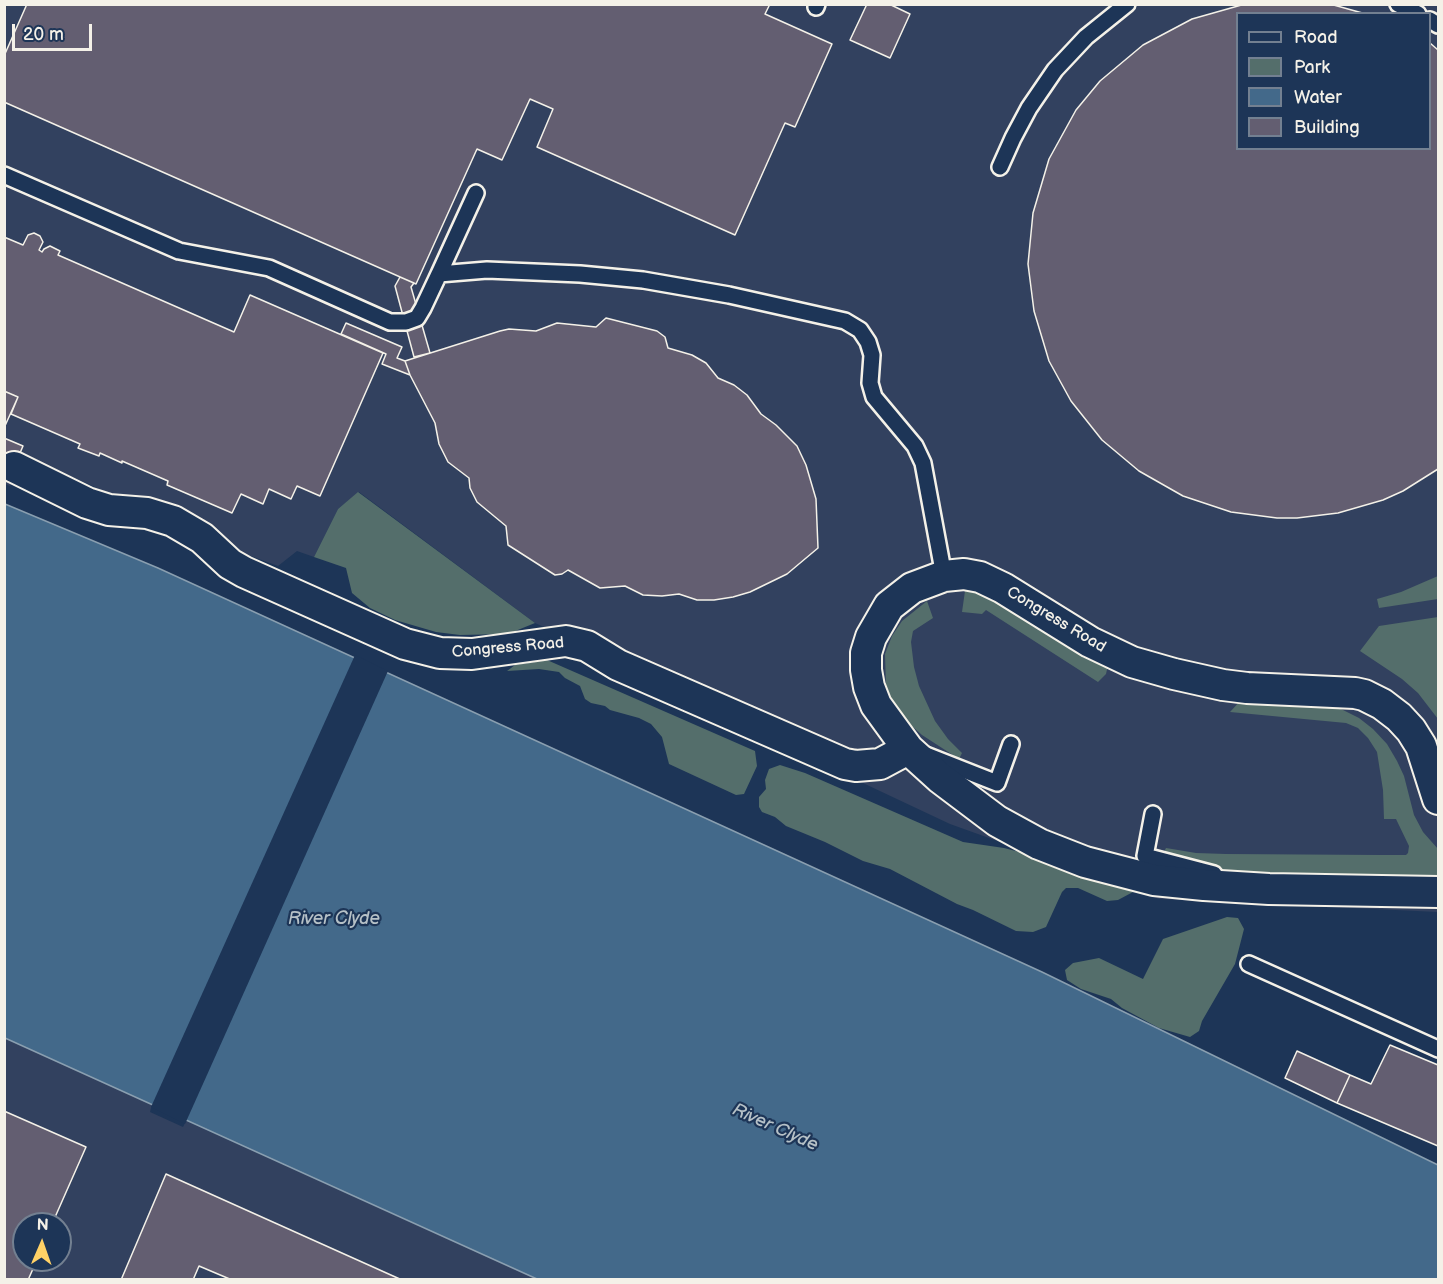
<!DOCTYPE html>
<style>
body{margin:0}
#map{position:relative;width:1443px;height:1284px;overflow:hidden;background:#1d3557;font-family:"Balsamiq Sans",sans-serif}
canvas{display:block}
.frame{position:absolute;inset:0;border:6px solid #f4f1e8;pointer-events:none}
.legend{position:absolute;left:1236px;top:12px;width:195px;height:138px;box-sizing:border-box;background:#1d3557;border:2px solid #738091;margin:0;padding:8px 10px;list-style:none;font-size:18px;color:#f4f1e8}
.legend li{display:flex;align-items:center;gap:12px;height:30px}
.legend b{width:30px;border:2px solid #738091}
.north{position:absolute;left:12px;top:1212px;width:60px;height:60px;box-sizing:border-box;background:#1d3557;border:2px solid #738091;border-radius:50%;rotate:2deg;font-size:16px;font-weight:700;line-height:24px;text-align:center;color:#f4f1e8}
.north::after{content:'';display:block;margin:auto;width:21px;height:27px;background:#ffd166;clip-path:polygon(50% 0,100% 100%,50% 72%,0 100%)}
.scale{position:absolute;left:12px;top:24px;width:80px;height:27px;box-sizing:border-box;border:3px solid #f4f1e8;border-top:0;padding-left:8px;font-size:18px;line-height:21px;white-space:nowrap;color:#f4f1e8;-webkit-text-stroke:4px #1d3557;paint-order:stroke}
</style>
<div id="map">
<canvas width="1443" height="1284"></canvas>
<div class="frame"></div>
<ul class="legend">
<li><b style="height:8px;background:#1d3557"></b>Road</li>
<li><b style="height:16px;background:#546e6b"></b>Park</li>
<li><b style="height:16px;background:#43698a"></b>Water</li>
<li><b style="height:16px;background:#635e71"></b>Building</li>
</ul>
<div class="north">N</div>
<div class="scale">20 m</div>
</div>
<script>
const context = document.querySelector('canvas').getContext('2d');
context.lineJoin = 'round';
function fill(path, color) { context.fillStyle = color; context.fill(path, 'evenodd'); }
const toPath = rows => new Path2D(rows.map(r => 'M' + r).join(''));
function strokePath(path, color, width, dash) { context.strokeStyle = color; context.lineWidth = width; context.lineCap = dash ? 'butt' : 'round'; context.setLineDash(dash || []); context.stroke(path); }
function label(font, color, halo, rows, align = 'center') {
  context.font = font + ' "Balsamiq Sans",sans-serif'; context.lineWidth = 4.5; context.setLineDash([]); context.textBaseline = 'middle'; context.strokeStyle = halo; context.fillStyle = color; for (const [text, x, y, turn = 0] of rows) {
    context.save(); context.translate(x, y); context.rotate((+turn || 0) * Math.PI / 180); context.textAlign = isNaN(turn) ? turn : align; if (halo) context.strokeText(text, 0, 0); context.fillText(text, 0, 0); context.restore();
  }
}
fill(toPath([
 [5,5,1438,5,1438,912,1159,899,950,824,865,784,757,723,535,623,359,492,338,509,314,557,297,551,278,566,237,551,26,456,10,486,5,484],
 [1238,14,1430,14,1430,148,1238,148],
 [5,1038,152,1104,150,1112,183,1127,186,1121,537,1279,5,1280],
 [24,1224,60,1224,60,1260,24,1260]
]), '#32415f');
fill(toPath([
 [358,492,535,623,508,634,460,635,436,632,395,620,370,608,352,593,346,568,314,557,338,509],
 [1438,576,1438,599,1379,608,1377,599,1401,592],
 [965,591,987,595,1108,665,1106,674,1098,682,986,610,982,614,962,612],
 [927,601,933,618,913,631,911,642,914,667,919,686,935,721,948,739,962,753,959,759,922,735,905,720,892,703,886,687,885,654,892,636,902,621],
 [1438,617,1438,719,1418,693,1402,679,1360,651,1379,626],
 [547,660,755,751,757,766,744,794,736,795,669,764,662,737,651,724,639,718,610,710,605,706,591,703,585,699,580,686,565,678,559,672,539,669,507,671,515,665],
 [1242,699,1314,703,1341,709,1359,718,1373,729,1387,744,1397,761,1404,776,1414,815,1423,832,1438,849,1438,878,1260,877,1219,870,1163,854,1166,848,1196,853,1226,854,1381,855,1406,855,1408,853,1409,846,1396,819,1384,819,1383,790,1377,752,1368,738,1358,728,1346,723,1230,712],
 [780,765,805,773,963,842,1004,848,1039,857,1073,872,1133,892,1118,900,1107,901,1078,888,1066,888,1062,892,1046,927,1033,932,1016,931,973,910,957,904,890,869,863,861,825,842,786,826,775,817,762,812,759,807,759,797,766,789,765,780,769,769],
 [1227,917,1238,918,1244,929,1235,964,1202,1021,1199,1031,1190,1037,1159,1028,1122,1008,1111,999,1081,989,1067,980,1065,970,1073,963,1099,958,1143,979,1163,939]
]), '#546e6b');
const water = toPath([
 [5,504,158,568,1042,972,1438,1165,1438,1279,537,1279,5,1038,5,504]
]);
fill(water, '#43698a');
strokePath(water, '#8a9fb0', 1.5);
fill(toPath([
 [355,655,388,671,185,1124,151,1107]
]), '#1d3557');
const building = toPath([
 [27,4,770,4,765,14,832,44,795,127,785,123,735,235,537,147,553,109,530,99,502,160,477,149,416,284,4,102,4,56,27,4],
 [867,4,889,4,910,14,890,58,850,40,867,4],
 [1245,4,1330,4,1366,14,1238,14,1238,148,1430,148,1430,43,1438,50,1438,469,1403,491,1383,500,1338,513,1297,518,1277,518,1231,512,1183,496,1139,471,1102,440,1071,401,1049,361,1034,311,1028,264,1033,213,1049,159,1076,110,1100,81,1143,45,1192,19,1245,4],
 [34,233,40,236,43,242,39,250,42,252,44,249,50,246,60,251,58,255,234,332,250,295,383,353,320,496,297,486,291,499,269,489,263,504,241,494,232,513,167,485,168,481,122,461,122,463,100,453,99,456,78,448,80,444,11,414,18,397,4,391,4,237,23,245,28,235,34,233],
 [400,277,414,283,411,287,430,353,414,357,395,286,400,277],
 [606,318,657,331,665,337,668,348,692,355,706,363,718,378,734,385,747,395,761,414,776,425,797,446,806,465,816,499,818,548,787,574,750,592,733,597,714,600,697,600,679,594,662,596,643,595,625,586,600,588,568,570,562,574,555,575,508,545,506,526,477,502,470,488,469,478,448,462,439,444,435,423,410,375,405,361,500,331,509,329,536,331,557,323,596,327,606,318],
 [346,323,402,347,397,358,405,361,410,375,382,364,386,354,341,334,346,323],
 [4,391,18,397,4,428,4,391],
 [4,438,23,446,8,481,4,479,4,438],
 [1390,1045,1438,1065,1438,1146,1337,1103,1350,1075,1371,1084,1390,1045],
 [1297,1051,1350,1075,1337,1103,1285,1078,1297,1051],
 [4,1111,86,1147,52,1224,24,1224,24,1260,37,1260,28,1280,4,1280,4,1111],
 [166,1174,402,1280,232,1280,199,1266,193,1280,121,1280,166,1174]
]);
fill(building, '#635e71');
strokePath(building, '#f4f1e8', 1.5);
const lane = toPath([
 [1398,4,1418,14],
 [816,7,817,4],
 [1430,20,1438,25],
 [1000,167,1013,138,1029,108,1055,70,1086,37,1127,4],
 [4,175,179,251,269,268,390,322,406,322,417,318,423,308,439,274,487,270,580,274,643,280,729,295,845,321,860,330,868,342,872,355,870,383,874,397,915,446,923,463,944,576],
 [439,274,476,193],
 [926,755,997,783,1011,744],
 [1153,814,1145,856,1214,874],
 [1249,964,1438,1049]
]);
const street = toPath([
 [14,467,87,503,109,510,147,513,173,521,202,538,230,564,244,572,405,644,440,653,472,654,566,641,587,646,618,665,845,764,856,766,880,764,908,749],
 [1438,799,1421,746,1411,730,1399,717,1382,704,1364,695,1355,693,1247,688,1223,685,1174,674,1132,662,1090,642,1003,588,980,577,964,574,944,576,912,588,889,606,871,637,866,653,866,670,869,687,876,705,908,749,940,778,997,821,1039,844,1085,862,1154,880,1204,885,1269,889,1438,892]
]);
strokePath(lane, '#f4f1e8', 20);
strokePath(street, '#f4f1e8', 34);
strokePath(lane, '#1d3557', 15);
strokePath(street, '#1d3557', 30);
label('16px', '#f4f1e8', '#1d3557', [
 ["Congress Road",1056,620,31],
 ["Congress Road",508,648,-5]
]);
label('italic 18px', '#b6c1c7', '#1d3557', [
 ["River Clyde",334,919],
 ["River Clyde",775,1128,24]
]);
</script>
